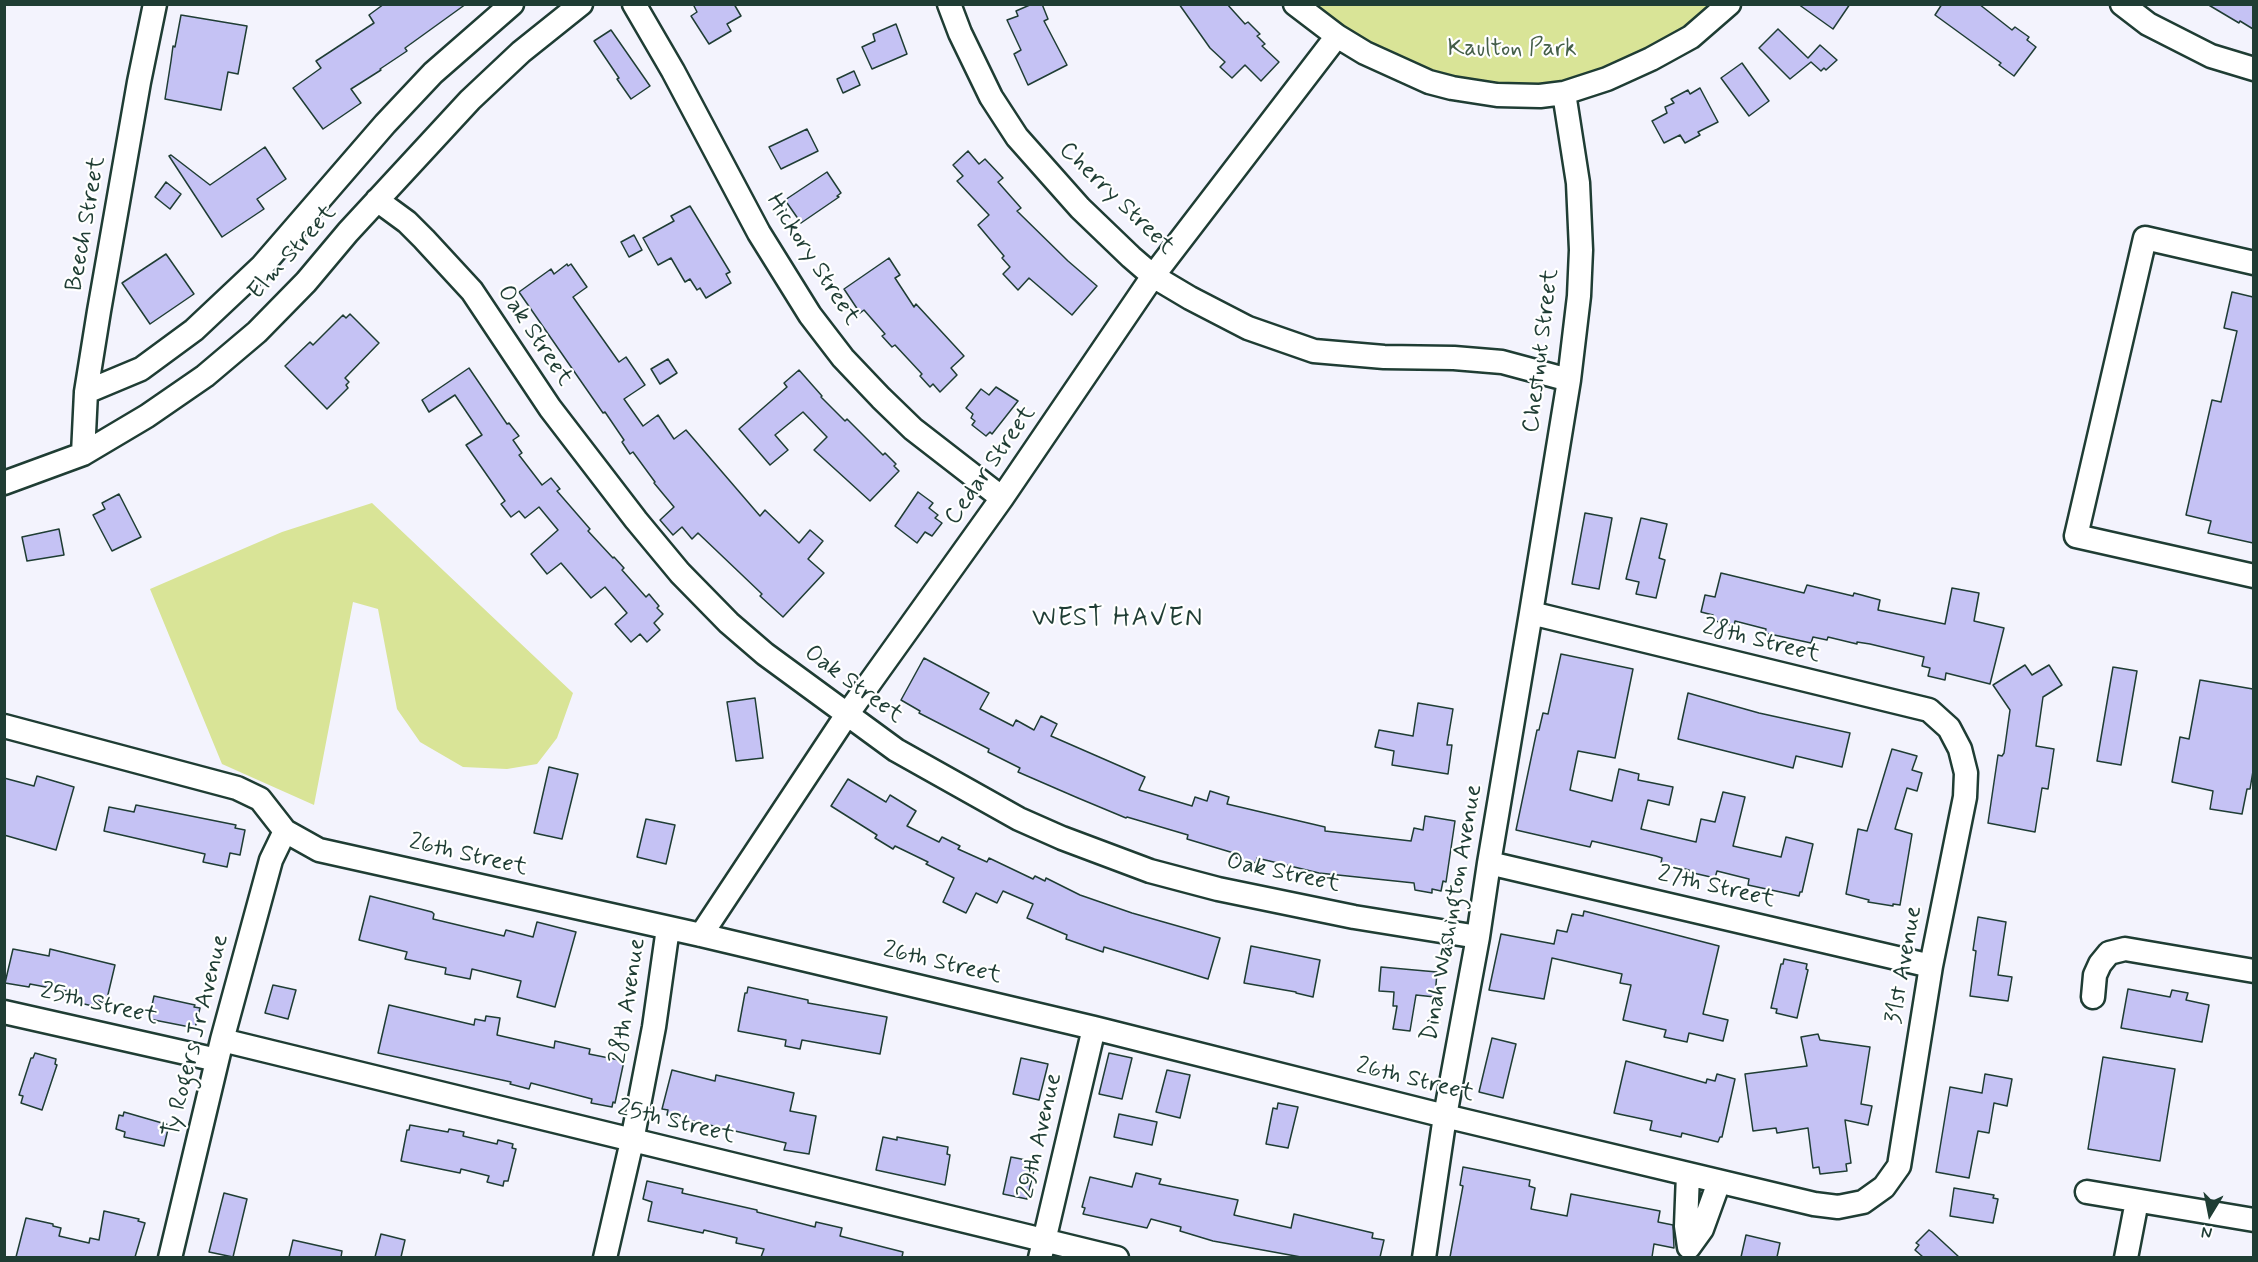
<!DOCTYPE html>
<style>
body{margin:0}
#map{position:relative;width:2258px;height:1262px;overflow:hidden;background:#f3f3fd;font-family:Mynerve,sans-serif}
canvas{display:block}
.frame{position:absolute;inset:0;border:6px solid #1f3d34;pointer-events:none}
.north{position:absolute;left:2180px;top:1184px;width:60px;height:60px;-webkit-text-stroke:4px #fff;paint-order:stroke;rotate:190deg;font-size:16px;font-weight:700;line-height:24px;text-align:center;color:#1f3d34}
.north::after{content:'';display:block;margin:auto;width:21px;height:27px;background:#1f3d34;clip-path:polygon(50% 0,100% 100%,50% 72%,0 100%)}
</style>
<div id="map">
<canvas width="2258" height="1262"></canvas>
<div class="frame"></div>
<div class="north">N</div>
</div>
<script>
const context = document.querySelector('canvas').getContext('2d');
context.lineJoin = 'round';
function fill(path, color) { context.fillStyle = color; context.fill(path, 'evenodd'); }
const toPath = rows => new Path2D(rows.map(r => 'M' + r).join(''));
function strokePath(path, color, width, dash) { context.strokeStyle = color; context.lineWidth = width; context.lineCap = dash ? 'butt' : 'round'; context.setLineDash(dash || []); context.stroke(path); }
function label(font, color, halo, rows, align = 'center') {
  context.font = font + ' Mynerve,sans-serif'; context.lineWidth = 4.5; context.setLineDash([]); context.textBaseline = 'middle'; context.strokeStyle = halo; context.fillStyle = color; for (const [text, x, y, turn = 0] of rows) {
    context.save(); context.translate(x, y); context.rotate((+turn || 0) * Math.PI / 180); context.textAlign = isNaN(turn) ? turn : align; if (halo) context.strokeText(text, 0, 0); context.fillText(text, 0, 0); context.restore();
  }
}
fill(toPath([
 [1295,5,1729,5,1564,93,1452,88],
 [372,503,573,693,557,738,537,764,507,769,463,767,420,742,397,709,378,609,353,602,314,805,222,764,150,589,282,532]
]), '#d9e497');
const building = toPath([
 [384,4,466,4,405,48,407,51,380,69,381,70,351,89,361,103,323,129,293,88,321,68,316,61,374,23,369,15,384,4],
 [693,4,734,4,741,16,727,24,731,31,709,44,691,16,697,12,693,4],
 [1032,4,1042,4,1048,19,1044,21,1067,65,1028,85,1014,54,1021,50,1007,20,1018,16,1016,11,1032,4],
 [1179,4,1227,4,1245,24,1248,22,1260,34,1257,36,1265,44,1262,46,1279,62,1261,81,1245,65,1232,78,1220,67,1225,62,1210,48,1179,4],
 [1798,4,1850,4,1833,29,1798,4],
 [1942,4,1979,4,2012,30,2015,27,2029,37,2027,40,2036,47,2014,76,1999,65,2001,63,1935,15,1942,4],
 [2207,4,2253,4,2253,29,2240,21,2239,23,2207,4],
 [181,15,247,26,238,74,228,72,221,110,165,99,171,61,173,46,175,47,181,15],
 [896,24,907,54,872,69,862,47,875,41,873,34,896,24],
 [1778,29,1808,58,1820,45,1837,60,1826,70,1824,68,1821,71,1811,62,1790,79,1759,48,1778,29],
 [611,30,650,86,631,99,617,79,619,78,594,41,611,30],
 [1742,63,1769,101,1749,116,1721,78,1742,63],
 [854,71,860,85,843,93,837,79,854,71],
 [1700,88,1718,122,1698,132,1700,135,1685,143,1680,135,1664,143,1652,121,1667,113,1665,107,1674,103,1671,99,1688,90,1690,94,1700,88],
 [807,129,818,151,781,169,769,147,807,129],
 [265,147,286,179,257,199,264,209,222,237,169,156,171,155,210,185,265,147],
 [968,151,979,164,985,159,1003,178,998,182,1021,208,1017,211,1068,261,1097,286,1072,315,1029,278,1018,290,1003,274,1010,267,1002,258,1004,256,978,225,989,215,957,181,963,176,953,165,968,151],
 [827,172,841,193,837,196,839,197,801,223,785,200,827,172],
 [166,182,181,194,170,209,155,197,166,182],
 [690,206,730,272,726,274,731,283,706,298,700,288,697,290,690,279,685,282,671,258,658,265,643,238,674,221,671,216,690,206],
 [634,235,642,250,629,257,621,242,634,235],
 [166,254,194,294,150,324,122,283,166,254],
 [889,258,900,275,895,278,914,307,916,304,964,356,951,368,957,375,940,392,933,384,930,387,920,376,922,374,895,345,892,347,882,336,885,334,864,310,860,313,844,289,889,258],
 [567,264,568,266,571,264,587,287,573,297,619,362,626,357,645,385,624,399,643,426,658,415,674,439,686,430,760,516,765,510,799,543,810,530,823,541,808,559,824,573,783,617,760,596,762,594,698,533,692,539,682,527,673,535,660,520,674,507,654,483,655,482,633,452,630,454,622,442,624,440,605,412,603,413,519,292,551,269,554,274,567,264],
 [2232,292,2253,297,2253,543,2208,533,2211,521,2186,515,2212,400,2221,402,2237,331,2224,328,2232,292],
 [350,314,379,343,345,378,349,382,346,385,348,388,327,409,285,366,310,342,313,345,343,315,346,318,350,314],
 [668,359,677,373,660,384,651,369,668,359],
 [469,368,507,424,509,423,519,436,513,440,522,453,519,455,542,485,551,478,560,489,557,491,590,529,588,531,613,558,614,557,624,568,622,570,646,597,649,594,659,606,657,608,663,614,654,623,660,630,647,642,640,634,631,642,615,624,627,613,605,587,591,598,561,563,547,574,531,554,558,530,539,507,525,518,519,511,511,517,501,504,505,501,466,445,482,435,455,395,429,412,422,400,469,368],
 [799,370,822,396,821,397,845,421,847,419,883,455,885,453,896,464,894,466,899,471,870,501,814,450,827,437,803,412,775,435,788,450,770,465,739,429,787,387,784,383,799,370],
 [996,387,1018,401,992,434,990,432,986,436,972,425,975,421,971,418,973,414,966,408,981,389,989,395,996,387],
 [918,492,933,503,929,508,938,515,935,518,942,523,932,536,925,532,917,543,895,526,918,492],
 [119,494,141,537,112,551,93,515,105,509,102,503,119,494],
 [1585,513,1612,518,1599,589,1572,584,1585,513],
 [1641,518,1667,524,1659,558,1665,560,1656,598,1636,594,1639,582,1626,579,1641,518],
 [59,529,64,555,27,561,22,537,59,529],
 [1721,573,1804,593,1807,585,1853,596,1854,593,1880,600,1878,610,1945,624,1952,588,1979,593,1974,621,2004,628,1990,684,1946,673,1945,680,1928,676,1930,668,1922,666,1924,657,1870,644,1857,642,1857,644,1828,637,1827,640,1813,637,1811,643,1765,633,1766,629,1735,621,1734,626,1712,620,1713,615,1701,612,1705,595,1715,597,1721,573],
 [1561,654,1633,669,1615,758,1578,751,1570,790,1612,801,1619,769,1639,774,1638,780,1673,787,1669,805,1648,800,1641,829,1696,842,1701,819,1715,822,1723,792,1745,797,1733,846,1781,857,1786,837,1813,844,1802,892,1800,892,1799,896,1748,885,1749,879,1717,871,1715,878,1689,872,1689,870,1661,863,1662,858,1656,856,1592,841,1590,847,1516,830,1537,730,1539,730,1543,713,1548,714,1561,654],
 [924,658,989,693,980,709,1013,726,1016,720,1034,730,1041,716,1057,724,1051,736,1145,777,1139,790,1192,806,1195,797,1207,801,1210,791,1229,797,1227,804,1325,827,1325,831,1411,841,1414,828,1423,830,1425,816,1455,821,1446,882,1443,881,1441,891,1432,889,1432,893,1415,890,1414,883,1319,873,1257,858,1256,863,1236,858,1237,854,1187,839,1188,835,1127,817,1126,818,1078,798,1018,772,1020,768,988,752,989,749,919,713,920,711,901,700,924,658],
 [2025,665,2032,675,2049,665,2062,685,2043,697,2036,746,2054,749,2048,789,2042,788,2035,832,1988,823,1998,755,2002,756,2004,753,2010,710,1993,685,2025,665],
 [2113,667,2137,671,2121,765,2097,761,2113,667],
 [2200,680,2253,689,2253,771,2250,789,2247,789,2242,814,2210,809,2213,791,2172,782,2180,737,2189,739,2200,680],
 [1688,693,1759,713,1850,733,1842,767,1796,756,1793,768,1678,739,1688,693],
 [755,698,763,758,736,761,727,702,755,698],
 [1418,703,1453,709,1447,745,1452,745,1448,774,1392,765,1394,751,1375,747,1379,730,1413,736,1418,703],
 [1892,749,1917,756,1912,770,1922,773,1917,791,1907,788,1895,829,1912,834,1900,905,1893,904,1893,906,1868,902,1869,900,1846,894,1858,829,1867,831,1892,749],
 [549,767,578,774,562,839,534,833,549,767],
 [37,776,74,787,56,850,4,835,4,778,34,786,37,776],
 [848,779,886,802,890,795,916,811,907,826,939,842,942,837,960,846,958,849,987,862,989,858,1033,879,1035,876,1045,881,1046,878,1080,895,1132,913,1220,938,1208,979,1104,947,1103,952,1066,939,1067,935,1027,918,1033,904,1003,891,997,903,976,893,966,913,943,902,954,878,926,864,928,862,895,846,893,849,875,838,877,835,831,806,848,779],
 [136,805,236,825,235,828,245,830,240,855,230,853,227,867,203,862,205,854,104,831,109,807,134,812,136,805],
 [646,819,675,825,666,864,637,857,646,819],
 [370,896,432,912,434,914,433,919,504,936,506,930,533,937,537,922,576,932,555,1007,517,997,521,981,472,969,470,979,445,974,446,968,405,959,407,952,359,940,370,896],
 [1584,911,1719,946,1703,1014,1728,1020,1723,1041,1689,1033,1687,1042,1664,1037,1666,1030,1623,1020,1631,985,1620,983,1622,974,1552,958,1544,999,1489,990,1501,934,1554,944,1557,930,1567,932,1572,914,1583,916,1584,911],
 [1978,917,2006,922,1998,975,2012,977,2008,1001,1970,996,1976,951,1973,950,1978,917],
 [1251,946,1320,960,1313,997,1296,993,1296,992,1244,983,1251,946],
 [13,949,49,956,50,949,115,965,106,1003,98,1001,97,1007,80,1003,81,998,76,997,77,993,30,984,29,987,5,983,13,949],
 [1784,959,1807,964,1806,969,1808,970,1797,1018,1776,1013,1777,1009,1771,1008,1781,964,1783,964,1784,959],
 [1381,967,1437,972,1435,997,1416,995,1410,1031,1393,1029,1397,1006,1393,1006,1394,992,1379,991,1381,967],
 [273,985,296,990,288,1019,265,1013,273,985],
 [748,987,808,1000,808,1003,887,1017,880,1054,802,1040,800,1049,785,1046,786,1040,738,1031,745,993,747,993,748,987],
 [2128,989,2170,997,2172,990,2188,993,2186,1000,2209,1005,2202,1042,2121,1028,2128,989],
 [154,996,195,1005,194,1007,200,1008,195,1028,149,1019,154,996],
 [389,1005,474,1025,475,1019,485,1021,486,1016,500,1018,497,1035,554,1048,555,1041,590,1049,589,1054,624,1061,615,1103,613,1102,612,1107,591,1103,592,1099,531,1083,529,1089,510,1084,511,1082,378,1053,389,1005],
 [1818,1034,1820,1040,1870,1047,1861,1104,1872,1106,1868,1125,1845,1120,1851,1163,1846,1164,1847,1171,1820,1174,1819,1167,1813,1168,1808,1128,1777,1133,1776,1128,1753,1131,1745,1074,1807,1066,1801,1037,1818,1034],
 [1492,1038,1516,1044,1503,1098,1479,1092,1492,1038],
 [35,1053,56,1059,55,1064,57,1065,42,1110,21,1103,23,1096,19,1095,31,1058,33,1058,35,1053],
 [1109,1053,1132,1058,1122,1099,1099,1094,1109,1053],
 [2103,1057,2175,1069,2160,1161,2088,1149,2103,1057],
 [1021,1058,1048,1064,1039,1100,1013,1094,1021,1058],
 [1626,1061,1706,1083,1707,1079,1715,1081,1717,1074,1735,1079,1722,1137,1720,1137,1718,1142,1682,1133,1681,1137,1650,1130,1652,1121,1614,1113,1626,1061],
 [672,1070,715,1081,716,1075,794,1093,790,1111,816,1116,809,1154,784,1150,786,1143,667,1115,668,1110,662,1109,672,1070],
 [1167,1070,1190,1075,1180,1118,1156,1112,1167,1070],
 [1985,1074,2012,1079,2007,1106,1994,1103,1989,1133,1978,1131,1969,1178,1936,1172,1950,1087,1982,1093,1985,1074],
 [1278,1103,1298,1107,1288,1148,1266,1144,1273,1108,1277,1109,1278,1103],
 [124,1112,169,1125,164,1146,124,1137,125,1132,116,1129,119,1115,123,1116,124,1112],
 [1119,1114,1157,1122,1152,1145,1114,1137,1119,1114],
 [410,1125,448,1132,449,1129,464,1132,463,1136,497,1144,498,1140,513,1144,512,1148,516,1149,508,1181,504,1181,503,1186,487,1182,489,1176,461,1169,460,1173,401,1161,407,1130,409,1130,410,1125],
 [883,1137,897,1140,897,1137,948,1147,947,1154,950,1155,945,1185,876,1170,883,1137],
 [1011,1157,1036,1162,1027,1199,1003,1194,1011,1157],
 [1463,1167,1530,1180,1529,1186,1535,1188,1531,1209,1567,1216,1571,1194,1660,1211,1658,1222,1673,1225,1674,1248,1654,1244,1652,1257,1450,1257,1463,1186,1460,1185,1463,1167],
 [1136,1173,1161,1179,1159,1184,1238,1200,1234,1215,1291,1228,1294,1214,1373,1233,1372,1238,1384,1240,1380,1257,1301,1257,1213,1241,1180,1231,1181,1227,1151,1219,1147,1228,1083,1214,1085,1208,1082,1207,1090,1177,1132,1187,1136,1173],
 [647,1181,683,1189,682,1193,757,1210,757,1212,815,1227,816,1222,842,1228,840,1236,903,1252,902,1257,761,1257,764,1249,736,1243,737,1238,704,1230,703,1233,648,1221,652,1202,643,1199,647,1181],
 [1954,1188,1994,1195,1993,1198,1998,1199,1993,1223,1950,1216,1954,1188],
 [224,1193,247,1199,233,1257,209,1252,224,1193],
 [104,1211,139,1219,138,1221,145,1223,135,1257,16,1257,26,1218,53,1224,53,1226,61,1228,59,1236,89,1243,90,1238,99,1240,104,1211],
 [1929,1230,1932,1232,1959,1257,1923,1257,1915,1250,1919,1245,1916,1243,1929,1230],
 [381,1234,405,1240,401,1257,375,1257,381,1234],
 [1746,1235,1780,1243,1777,1257,1741,1257,1746,1235],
 [293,1240,342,1251,341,1257,289,1257,293,1240]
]);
fill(building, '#c5c2f4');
strokePath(building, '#1f3d34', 1.5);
const minor = toPath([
 [634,4,673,71,759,233,810,315,843,358,881,398,913,429,1002,498],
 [949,4,960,33,991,97,1017,137,1080,208,1131,257,1153,276,1190,298,1248,328,1314,351,1384,357,1454,358,1502,362,1569,380],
 [1295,4,1337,36,1365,53,1429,82,1452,88,1497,95,1540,96,1564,93,1607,79,1651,59,1691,37,1729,4],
 [2122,4,2148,24,2211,56,2254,69],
 [377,200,407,222,424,239,472,291,550,408,636,520,680,573,729,623,765,654,896,750,1019,819,1062,838,1150,871,1218,889,1354,917,1478,937],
 [2254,263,2145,238,2076,536,2254,576],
 [86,392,141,369,194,330,262,266,385,124,433,73,512,4],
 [83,454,86,392,99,311,139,82,155,4],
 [4,483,83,454,147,416,205,376,257,332,306,282,348,232,470,100,521,52,581,4],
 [4,726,237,788,260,799,285,831,319,850,701,935,1094,1028,1445,1116,1814,1204,1838,1207,1863,1202,1884,1187,1899,1166,1931,966,1965,797,1966,773,1960,749,1949,728,1929,710,1531,613],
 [1489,863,1931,966],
 [701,935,846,716,1002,498,1153,276,1337,36],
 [2093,997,2095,975,2100,964,2109,953,2125,949,2254,971],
 [4,1012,217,1060],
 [222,1040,1117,1258],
 [1688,1174,1686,1226,1689,1247,1702,1229,1719,1182],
 [2087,1192,2254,1220],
 [170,1258,222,1040,271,860,285,831],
 [605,1258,632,1141,654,1027,668,928],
 [1040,1258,1094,1028],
 [1424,1258,1445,1116,1478,937,1489,863,1531,613,1569,380,1579,296,1581,250,1578,183,1564,93],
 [2126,1258,2137,1201]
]);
strokePath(minor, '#1f3d34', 27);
strokePath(minor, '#fff', 22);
label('24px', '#445e48', '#fff', [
 ["Kaulton Park",1512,50]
]);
label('24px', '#1f3d34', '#fff', [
 ["Cherry Street",1116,199,44],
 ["Beech Street",87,224,-80],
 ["Elm Street",293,253,-48],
 ["Hickory Street",812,260,57],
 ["Oak Street",534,336,56],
 ["Chestnut Street",1542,351,-83],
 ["Cedar Street",991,466,-55],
 ["28th Street",1761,642,14],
 ["Oak Street",853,685,36],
 ["26th Street",468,856,13],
 ["Oak Street",1283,874,12],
 ["27th Street",1716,888,13],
 ["Dinah Washington Avenue",1453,913,-80],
 ["26th Street",942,964,13],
 ["31st Avenue",1905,965,-80],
 ["28th Avenue",629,1001,-81],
 ["25th Street",99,1005,13],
 ["Ty Rogers Jr Avenue",197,1036,-76],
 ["26th Street",1415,1081,14],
 ["25th Street",676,1123,14],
 ["29th Avenue",1041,1136,-77]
]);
context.letterSpacing = '1.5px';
label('26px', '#1f3d34', '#fff', [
 ["WEST HAVEN",1118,620]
]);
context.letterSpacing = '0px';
</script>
